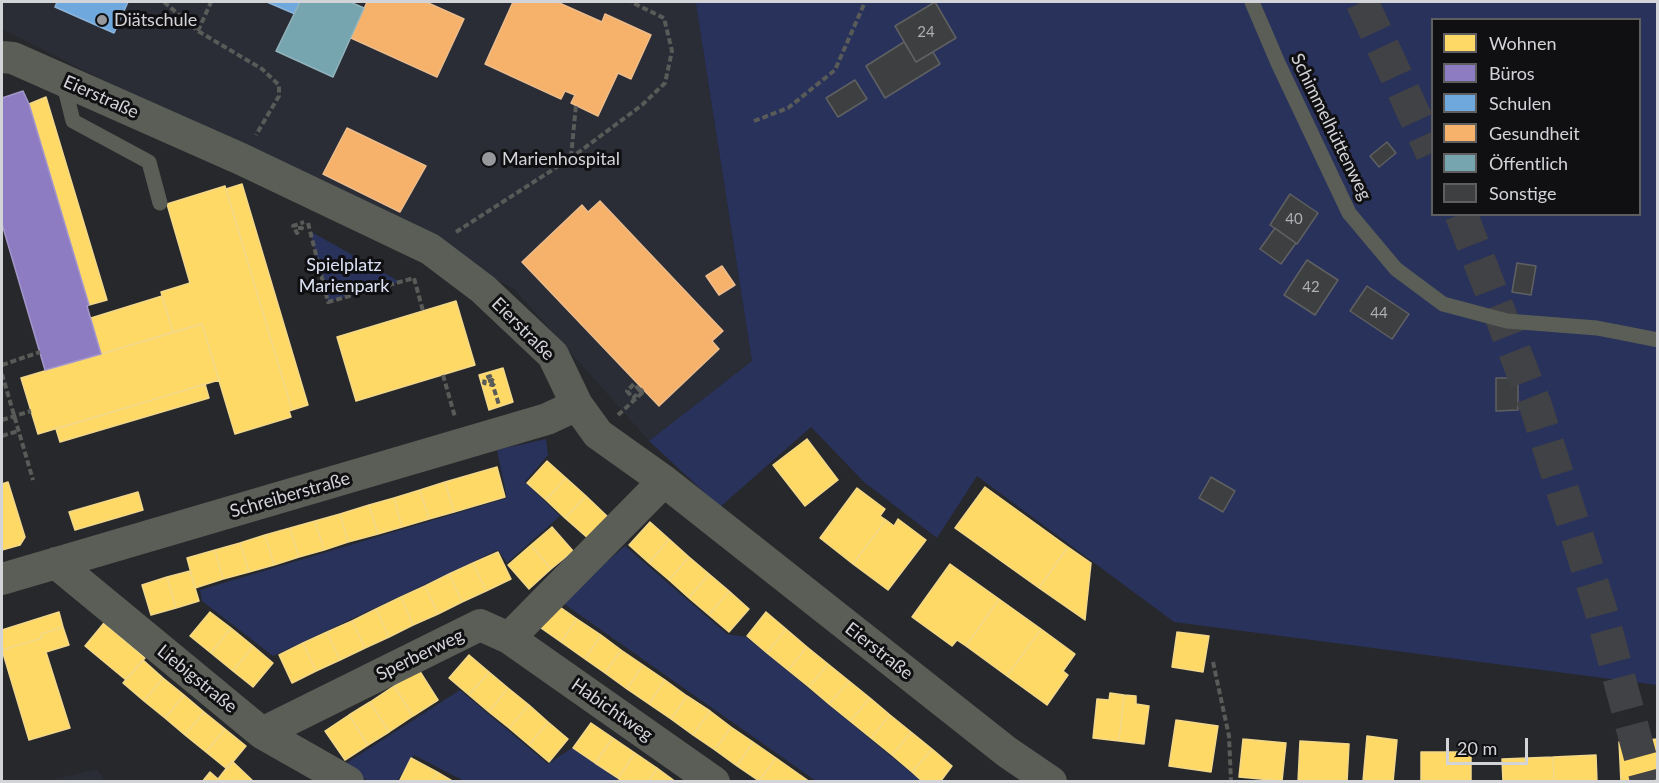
<!DOCTYPE html>
<meta charset="utf-8">
<style>
body{margin:0}
#map{position:relative;width:1659px;height:783px;overflow:hidden;background:#27282b;font-family:Lato,sans-serif}
canvas{display:block}
.frame{position:absolute;inset:0;border:3px solid #d3d4d7;pointer-events:none}
.legend{position:absolute;left:1431px;top:18px;width:210px;height:198px;box-sizing:border-box;background:#101013;border:2px solid #5e5e61;margin:0;padding:8px 10px;list-style:none;font-size:18px;color:#d3d4d7}
.legend li{display:flex;align-items:center;gap:12px;height:30px}
.legend b{width:30px;border:2px solid #5e5e61}
.scale{position:absolute;left:1446px;top:738px;width:82px;height:27px;box-sizing:border-box;border:3px solid #d3d4d7;border-top:0;padding-left:8px;font-size:18px;line-height:21px;white-space:nowrap;color:#d3d4d7;-webkit-text-stroke:4px #101013;paint-order:stroke}
</style>
<div id="map">
<canvas width="1659" height="783"></canvas>
<div class="frame"></div>
<ul class="legend">
<li><b style="height:16px;background:#ffd966"></b>Wohnen</li>
<li><b style="height:16px;background:#8e7cc3"></b>Büros</li>
<li><b style="height:16px;background:#6fa8dc"></b>Schulen</li>
<li><b style="height:16px;background:#f6b26b"></b>Gesundheit</li>
<li><b style="height:16px;background:#76a5af"></b>Öffentlich</li>
<li><b style="height:16px;background:#3e3f41"></b>Sonstige</li>
</ul>
<div class="scale">20 m</div>
</div>
<script>
const context = document.querySelector('canvas').getContext('2d');
context.lineJoin = 'round';
function fill(path, color) { context.fillStyle = color; context.fill(path, 'evenodd'); }
const toPath = rows => new Path2D(rows.map(r => 'M' + r).join(''));
function strokePath(path, color, width, dash) { context.strokeStyle = color; context.lineWidth = width; context.lineCap = dash ? 'butt' : 'round'; context.setLineDash(dash || []); context.stroke(path); }
function label(font, color, halo, rows, align = 'center') {
  context.font = font + ' Lato,sans-serif'; context.lineWidth = 6; context.setLineDash([]); context.textBaseline = 'middle'; context.strokeStyle = halo; context.fillStyle = color; for (const [text, x, y, turn = 0] of rows) {
    context.save(); context.translate(x, y); context.rotate((+turn || 0) * Math.PI / 180); context.textAlign = isNaN(turn) ? turn : align; if (halo) context.strokeText(text, 0, 0); context.fillText(text, 0, 0); context.restore();
  }
}
fill(toPath([
 [2,2,691,2,696,4,752,361,649,441,514,289,2,29],
 [97,769,105,781,47,781,55,779]
]), '#2a2c36');
fill(toPath([
 [691,2,1657,2,1657,685,1174,622,977,476,937,538,864,482,811,427,720,507,649,441,752,361,696,4],
 [1432,20,1640,20,1640,214,1432,214],
 [310,231,400,282,328,302],
 [546,439,548,455,525,482,560,516,507,563,498,550,273,656,202,601,200,590,507,498,497,450],
 [625,546,727,634,746,637,921,781,816,781,560,601],
 [460,690,548,764,572,748,620,781,464,781,414,755,397,781,368,781,342,766]
]), '#29325b');
const homes = toPath([
 [46,97,107,300,89,305,29,104,46,97],
 [242,184,308,405,292,410,226,189,242,184],
 [225,186,292,410,289,411,291,417,235,434,202,324,173,332,161,292,190,283,167,204,225,186],
 [162,296,173,332,101,354,91,318,162,296],
 [456,301,475,365,356,401,337,337,456,301],
 [202,324,219,380,38,434,21,378,202,324],
 [503,368,513,402,489,410,479,375,503,368],
 [205,384,209,398,60,442,56,429,205,384],
 [807,439,838,480,805,506,773,465,807,439],
 [547,461,566,478,546,500,527,483,547,461],
 [497,467,505,497,454,512,445,482,497,467],
 [566,478,586,496,565,518,546,500,566,478],
 [8,482,25,537,20,545,2,550,2,484,8,482],
 [445,482,454,512,429,519,420,490,445,482],
 [985,487,1068,547,1039,588,955,528,985,487],
 [857,488,885,509,880,516,886,520,853,564,820,538,857,488],
 [420,490,429,519,402,527,394,498,420,490],
 [138,492,143,510,75,530,69,512,138,492],
 [586,496,609,518,590,540,565,518,586,496],
 [394,498,402,527,378,534,369,505,394,498],
 [369,505,378,534,348,542,340,514,369,505],
 [340,514,348,542,324,550,315,521,340,514],
 [898,519,926,540,888,590,853,564,886,520,894,526,898,519],
 [315,521,324,550,299,557,290,528,315,521],
 [650,522,669,539,649,563,629,545,650,522],
 [552,527,573,551,551,569,531,545,552,527],
 [290,528,299,557,274,565,265,535,290,528],
 [265,535,274,565,249,572,240,543,265,535],
 [669,539,689,557,669,580,649,563,669,539],
 [240,543,249,572,223,579,215,550,240,543],
 [531,545,551,569,529,589,508,565,531,545],
 [1068,547,1091,563,1085,620,1039,588,1068,547],
 [215,550,223,579,195,588,187,558,215,550],
 [498,552,511,579,486,591,473,563,498,552],
 [689,557,709,574,689,598,669,580,689,557],
 [473,563,486,591,462,602,449,574,473,563],
 [950,564,999,599,966,646,957,640,952,646,912,617,950,564],
 [190,571,199,601,176,608,167,577,190,571],
 [449,574,462,602,438,614,425,586,449,574],
 [709,574,729,591,709,615,689,598,709,574],
 [167,577,176,608,151,615,142,585,167,577],
 [425,586,438,614,413,625,401,597,425,586],
 [729,591,749,609,729,632,709,615,729,591],
 [401,597,413,625,389,637,376,609,401,597],
 [999,599,1041,629,1007,676,966,646,999,599],
 [557,605,577,619,561,642,541,628,557,605],
 [376,609,389,637,365,648,352,621,376,609],
 [59,612,63,627,41,634,42,638,2,650,2,630,59,612],
 [210,612,231,628,211,653,190,636,210,612],
 [766,612,786,629,767,653,747,636,766,612],
 [577,619,601,635,585,659,561,642,577,619],
 [352,621,365,648,340,660,327,632,352,621],
 [104,623,145,658,126,680,85,646,104,623],
 [63,627,69,645,46,652,70,728,29,740,2,650,42,638,41,634,63,627],
 [231,628,253,646,233,671,211,653,231,628],
 [786,629,807,647,788,670,767,653,786,629],
 [1041,629,1075,654,1063,671,1068,675,1047,705,1007,676,1041,629],
 [327,632,340,660,316,671,303,643,327,632],
 [1177,632,1209,636,1203,672,1172,667,1177,632],
 [601,635,621,650,605,673,585,659,601,635],
 [303,643,316,671,292,683,279,655,303,643],
 [253,646,273,663,253,687,233,671,253,646],
 [807,647,828,664,809,687,788,670,807,647],
 [621,650,643,665,627,689,605,673,621,650],
 [469,655,489,672,469,695,449,678,469,655],
 [143,660,163,678,144,701,123,683,143,660],
 [828,664,849,681,829,704,809,687,828,664],
 [643,665,665,680,649,704,627,689,643,665],
 [419,670,438,700,413,716,394,686,419,670],
 [489,672,508,688,489,712,469,695,489,672],
 [163,678,184,695,165,718,144,701,163,678],
 [665,680,687,696,671,719,649,704,665,680],
 [849,681,870,698,850,721,829,704,849,681],
 [394,686,413,716,389,732,370,702,394,686],
 [508,688,529,705,509,728,489,712,508,688],
 [1110,693,1124,695,1119,741,1093,738,1097,699,1109,700,1110,693],
 [184,695,204,712,185,735,165,718,184,695],
 [1124,695,1136,696,1136,704,1149,706,1144,744,1119,741,1124,695],
 [687,696,710,711,693,735,671,719,687,696],
 [870,698,890,715,871,738,850,721,870,698],
 [370,702,389,732,368,745,349,715,370,702],
 [529,705,548,722,529,745,509,728,529,705],
 [710,711,731,727,715,750,693,735,710,711],
 [204,712,225,729,206,752,185,735,204,712],
 [349,715,368,745,345,760,325,731,349,715],
 [890,715,911,732,892,755,871,738,890,715],
 [1176,720,1218,726,1211,772,1169,766,1176,720],
 [548,722,568,739,549,762,529,745,548,722],
 [591,723,613,738,595,763,573,748,591,723],
 [731,727,753,742,737,766,715,750,731,727],
 [225,729,246,746,227,769,206,752,225,729],
 [911,732,932,749,912,772,892,755,911,732],
 [1367,736,1397,740,1393,782,1363,781,1367,736],
 [613,738,635,753,618,778,595,763,613,738],
 [1243,739,1286,743,1282,781,1239,777,1243,739],
 [1658,739,1658,782,1621,782,1619,742,1658,739],
 [1300,741,1349,744,1347,782,1298,782,1300,741],
 [753,742,776,758,759,781,737,766,753,742],
 [932,749,952,766,940,782,923,782,912,772,932,749],
 [1421,752,1471,752,1471,782,1421,782,1421,752],
 [635,753,657,768,648,782,622,782,618,778,635,753],
 [1596,755,1597,782,1554,782,1553,757,1596,755],
 [1553,757,1554,782,1503,782,1502,759,1553,757],
 [411,758,437,772,432,782,399,782,411,758],
 [776,758,810,782,759,781,776,758],
 [232,761,254,782,202,782,210,772,218,779,232,761],
 [657,768,676,782,648,782,657,768],
 [437,772,454,782,432,782,437,772]
]);
fill(homes, '#ffd966');
strokePath(homes, '#f2d888', 1.5);
const offices = toPath([
 [23,91,29,104,89,305,87,306,101,354,45,370,2,224,2,98,23,91]
]);
fill(offices, '#8e7cc3');
strokePath(offices, '#a396c9', 1.5);
const schools = toPath([
 [57,2,128,2,114,33,55,7,57,2],
 [267,2,300,2,295,14,267,2]
]);
fill(schools, '#6fa8dc');
strokePath(schools, '#8db5da', 1.5);
const health = toPath([
 [367,2,426,2,464,19,437,77,351,38,367,2],
 [513,2,557,2,602,22,605,14,651,35,631,79,618,73,598,116,571,103,575,95,565,91,561,99,485,64,513,2],
 [347,128,426,166,400,212,323,174,347,128],
 [600,201,723,331,712,341,719,349,659,406,522,262,582,205,588,212,600,201],
 [722,266,735,285,719,295,706,276,722,266]
]);
fill(health, '#f6b26b');
strokePath(health, '#ecbc8b', 1.5);
const public = toPath([
 [300,2,350,2,364,8,333,77,276,51,300,2]
]);
fill(public, '#76a5af');
strokePath(public, '#92b3bb', 1.5);
const building = toPath([
 [935,2,956,38,916,62,895,26,935,2],
 [904,42,916,62,933,52,940,64,885,98,866,66,904,42],
 [855,80,867,99,838,117,826,98,855,80],
 [1387,142,1396,153,1379,167,1370,156,1387,142],
 [1290,194,1318,213,1297,244,1270,225,1290,194],
 [1275,228,1296,243,1281,264,1260,249,1275,228],
 [1307,260,1338,280,1315,315,1284,295,1307,260],
 [1517,263,1536,266,1531,295,1512,292,1517,263],
 [1367,286,1409,314,1392,339,1350,311,1367,286],
 [1496,378,1518,378,1518,410,1496,411,1496,378],
 [1211,477,1235,491,1223,512,1199,498,1211,477]
]);
fill(building, '#3e3f41');
strokePath(building, '#5f6062', 1.5);
strokePath(toPath([
 [1362,2,1432,153],
 [1461,214,1535,404,1601,611,1647,782]
]), '#414245', 33, [33, 16]);
strokePath(toPath([
 [164,2,198,31,262,69,279,85,279,96,256,135],
 [198,31,211,2],
 [754,121,788,108,835,70,865,2],
 [571,157,576,105],
 [308,223,328,302,414,278,423,311],
 [298,228,302,228,297,233,293,226,304,222],
 [456,232,571,158,642,105,665,83,672,51,664,18,631,2],
 [2,365,40,352],
 [2,374,33,480],
 [443,375,455,417],
 [488,381,492,380,495,382,493,385,484,383,485,378,490,376,499,405],
 [618,415,642,393,634,384,627,391,633,398,643,389],
 [2,420,31,411],
 [2,436,18,431],
 [1213,662,1229,736,1231,782]
]), '#595b58', 4, [6, 3]);
strokePath(toPath([
 [1252,2,1278,63,1349,213,1396,269,1443,304,1507,321,1597,328,1658,340],
 [63,81,73,121,149,162,160,203]
]), '#5a5e56', 15);
strokePath(toPath([
 [2,57,13,58,241,159,430,249,483,289,553,355,577,405,598,434,664,481,1007,752,1051,782],
 [56,563,262,733,348,782],
 [2,579,547,419,577,405],
 [509,638,714,782],
 [262,733,480,625,509,638,664,481]
]), '#5a5e56', 32);
for (const [x, y, r, color] of [
 [102,20,6,"#97989b"],
 [489,159,8,"#97989b"]
]) { const dot = new Path2D(); dot.arc(x, y, r, 0, 2 * Math.PI); context.fillStyle = color; context.fill(dot); strokePath(dot, '#101013', 2); }
label('15px', '#aeafb2', null, [
 ["24",926,32],
 ["40",1294,219],
 ["42",1311,287],
 ["44",1379,313]
]);
label('18px', '#d3d4d7', '#101013', [
 ["Diätschule",114,20],
 ["Marienhospital",502,159]
], 'left');
label('18px', '#d3d4d7', '#101013', [
 ["Eierstraße",101,97,24],
 ["Schimmelhüttenweg",1331,127,64],
 ["Eierstraße",523,329,45],
 ["Schreiberstraße",290,495,-16],
 ["Eierstraße",879,651,38],
 ["Sperberweg",420,655,-26],
 ["Liebigstraße",197,679,39],
 ["Habichtweg",612,710,35]
]);
label('18px', '#dce2f3', '#101013', [
 ["Spielplatz",344,265],
 ["Marienpark",344,286]
]);
</script>
